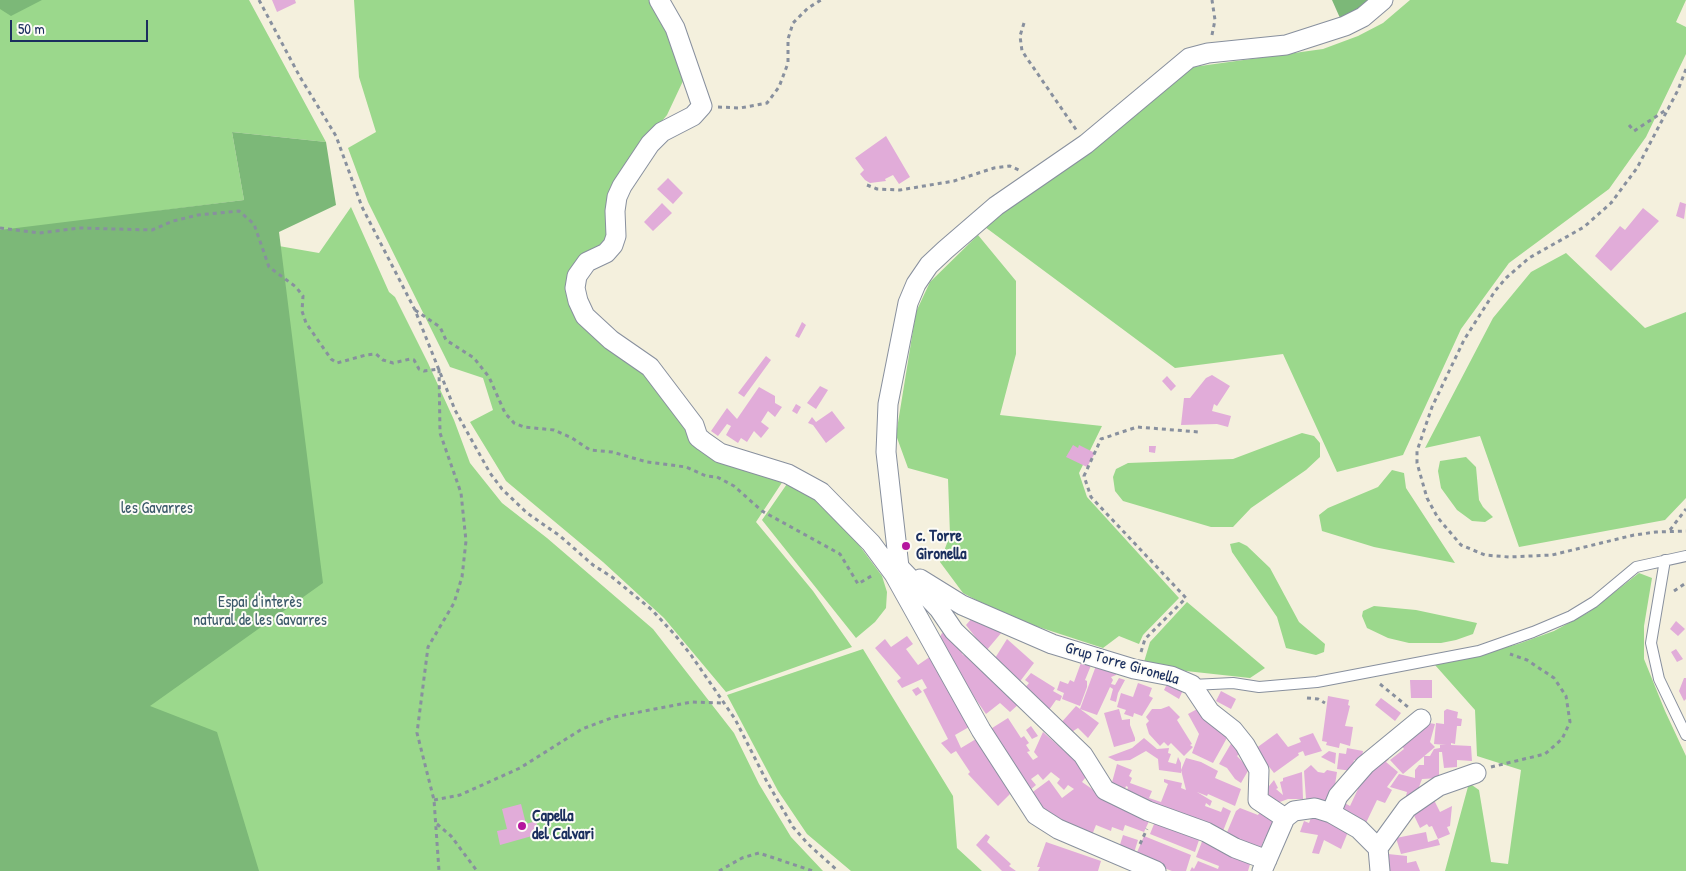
<!DOCTYPE html>
<meta charset="utf-8">
<style>
body{margin:0}
#map{position:relative;width:1686px;height:871px;overflow:hidden;background:#f4f0dd;font-family:"Patrick Hand",sans-serif}
canvas{display:block}
.scale{position:absolute;left:10px;top:20px;width:138px;height:22px;box-sizing:border-box;border:2px solid #1b2f5e;border-top:0;padding-left:6px;font-size:15px;line-height:18px;white-space:nowrap;color:#1b2f5e;-webkit-text-stroke:4px #fdfcf7;paint-order:stroke}
</style>
<div id="map">
<canvas width="1686" height="871"></canvas>
<div class="scale">50 m</div>
</div>
<script>
const context = document.querySelector('canvas').getContext('2d');
context.lineJoin = 'round';
function fill(path, color) { context.fillStyle = color; context.fill(path, 'evenodd'); }
const toPath = rows => new Path2D(rows.map(r => 'M' + r).join(''));
function strokePath(path, color, width, dash) { context.strokeStyle = color; context.lineWidth = width; context.lineCap = dash ? 'butt' : 'round'; context.setLineDash(dash || []); context.stroke(path); }
function label(font, color, halo, rows, align = 'center') {
  context.font = font + ' "Patrick Hand",sans-serif'; context.lineWidth = 4; context.setLineDash([]); context.textBaseline = 'middle'; context.strokeStyle = halo; context.fillStyle = color; for (const [text, x, y, turn = 0] of rows) {
    context.save(); context.translate(x, y); context.rotate((+turn || 0) * Math.PI / 180); context.textAlign = isNaN(turn) ? turn : align; if (halo) context.strokeText(text, 0, 0); context.fillText(text, 0, 0); context.restore();
  }
}
fill(toPath([
 [0,0,249,0,326,142,232,132,244,200,158,211,250,241,319,253,351,207,389,292,395,297,428,363,454,420,470,463,502,503,547,538,653,629,734,733,759,784,791,837,823,871,0,871],
 [354,0,655,0,684,71,683,81,667,115,647,139,610,238,569,286,646,369,708,456,783,481,756,522,813,591,852,647,726,692,664,618,603,562,506,481,470,422,493,410,483,378,450,367,368,202,348,148,376,132,359,77],
 [1410,0,1686,0,1676,22,1686,27,1686,54,1646,137,1609,189,1509,263,1461,329,1403,455,1337,472,1283,354,1175,368,985,227,1193,67,1323,49,1358,36,1383,23],
 [978,235,1016,281,1016,354,1000,415,1102,426,1079,473,1087,497,1179,598,1143,635,1139,644,1119,636,1103,648,1008,617,963,593,940,562,950,535,948,479,908,468,896,435,916,312,930,282],
 [1566,253,1645,328,1686,312,1686,498,1665,520,1519,547,1480,436,1425,448,1493,318,1531,272],
 [1302,433,1314,436,1320,443,1320,457,1306,470,1251,508,1233,527,1211,527,1123,501,1115,491,1113,477,1116,469,1128,463,1233,459],
 [1466,457,1476,467,1479,500,1483,507,1493,517,1485,522,1472,521,1457,510,1441,488,1438,471,1440,461],
 [1392,470,1404,473,1406,488,1455,563,1374,547,1322,531,1319,515,1328,508,1378,487],
 [789,481,833,510,882,576,887,592,886,608,875,622,856,638,762,520],
 [1239,542,1247,546,1270,568,1299,622,1325,644,1324,652,1316,655,1286,648,1277,617,1232,552,1230,544],
 [1639,573,1652,578,1644,626,1644,659,1665,711,1686,756,1686,871,1445,871,1469,783,1479,790,1491,862,1508,864,1521,770,1477,756,1475,710,1435,665,1518,644,1554,631,1589,612],
 [1187,602,1265,668,1250,678,1186,671,1144,662,1150,642],
 [1374,606,1416,610,1477,623,1473,634,1456,640,1441,643,1409,643,1388,638,1367,628,1362,616,1363,611],
 [863,649,953,796,957,848,982,871,851,871,807,834,778,791,727,695]
]), '#9bd88c');
fill(toPath([
 [0,0,42,0,11,16,0,9],
 [1332,0,1371,0,1368,5,1340,18],
 [232,132,326,142,336,205,279,232,323,583,150,706,217,732,259,871,0,871,0,230,244,200]
]), '#7cb878');
fill(toPath([
 [272,0,295,0,296,3,277,12],
 [886,136,910,177,899,184,893,175,885,179,886,181,870,183,865,180,860,174,864,170,855,158],
 [668,178,683,193,673,204,657,189],
 [1680,202,1686,204,1684,219,1676,216],
 [662,203,672,213,653,231,644,222],
 [1643,208,1659,221,1611,271,1595,256,1620,226,1625,230],
 [802,322,806,325,799,338,795,336],
 [766,356,771,360,744,397,738,393],
 [1212,375,1230,386,1217,406,1214,404,1212,411,1231,416,1228,427,1217,424,1181,425,1184,398,1190,398,1206,378],
 [1167,376,1176,386,1171,391,1162,381],
 [820,386,828,390,816,409,807,403],
 [759,387,775,396,775,403,782,407,775,417,768,411,761,422,769,428,761,438,754,431,747,442,741,438,738,443,726,435,731,426,727,424,718,436,711,431,727,408,737,419],
 [796,404,801,407,797,414,792,411],
 [832,411,845,428,826,443,813,425,808,423,812,417,816,422],
 [1073,445,1078,448,1079,445,1095,453,1087,467,1066,457],
 [1149,446,1156,446,1155,453,1149,452],
 [973,617,1002,632,986,651,966,625],
 [1676,621,1685,629,1678,636,1670,629],
 [942,633,951,634,963,655,968,656,1020,703,1010,712,1000,703,986,714,952,665,939,639],
 [907,636,913,644,906,649,918,665,931,656,969,727,955,735,961,748,976,739,980,743,1010,794,998,806,968,774,970,772,956,751,951,754,941,743,948,739,923,690,927,688,922,679,902,688,897,681,901,678,875,648,885,639,891,647],
 [1007,639,1034,663,1018,684,992,663],
 [1676,649,1683,659,1677,662,1671,652],
 [1082,660,1092,663,1085,680,1087,681,1087,687,1080,706,1062,699,1064,693,1057,690,1060,681,1068,684,1070,680,1074,682],
 [1097,663,1118,670,1116,675,1111,677,1113,680,1111,684,1115,685,1119,678,1125,680,1118,693,1116,702,1110,700,1113,689,1110,687,1097,715,1080,709],
 [1031,673,1055,688,1053,691,1062,696,1060,701,1056,700,1049,710,1023,690,1029,683,1025,680],
 [1684,678,1686,678,1686,699,1684,701,1679,691],
 [1410,680,1432,680,1432,698,1411,698],
 [1138,683,1152,688,1149,696,1153,698,1142,716,1134,713,1133,717,1124,714,1126,710,1117,707,1121,693,1133,697],
 [1167,684,1183,690,1179,699,1164,690],
 [918,687,922,692,916,696,912,690],
 [1221,691,1236,699,1231,709,1216,701],
 [1328,696,1349,700,1348,705,1350,706,1345,726,1353,727,1350,746,1340,743,1339,748,1326,745,1327,742,1322,741],
 [1381,698,1401,713,1395,721,1375,705],
 [1076,706,1099,723,1088,738,1078,728,1070,733,1060,724],
 [1169,706,1180,717,1177,720,1192,744,1190,745,1193,747,1184,756,1171,743,1168,746,1164,742,1160,746,1149,734,1146,724,1149,721,1146,717,1152,709,1161,709],
 [1199,708,1228,736,1213,763,1192,753,1199,734,1188,714],
 [1119,709,1122,720,1130,719,1130,725,1135,738,1135,741,1114,747,1104,713],
 [1447,709,1458,712,1457,718,1462,719,1461,726,1457,726,1455,744,1451,743,1451,745,1471,746,1472,761,1457,760,1457,767,1444,768,1442,752,1439,752,1439,778,1422,779,1419,787,1423,789,1414,799,1406,796,1407,792,1390,787,1399,774,1415,778,1415,770,1419,765,1424,765,1424,756,1430,756,1434,749,1440,748,1440,745,1446,745,1434,744,1436,723,1444,724,1444,711],
 [1008,718,1021,738,1024,736,1029,743,1026,745,1030,751,1027,752,1033,760,1038,757,1034,752,1043,732,1089,773,1082,782,1105,798,1150,819,1144,832,1125,825,1123,831,1112,827,1111,831,1096,825,1090,840,1044,813,1030,794,1049,780,1062,798,1074,789,1068,785,1064,790,1057,783,1060,779,1051,772,1043,780,1038,774,1031,779,1036,785,1030,790,989,730],
 [1423,722,1435,724,1430,742,1435,747,1403,774,1390,760,1404,749,1400,743],
 [1031,726,1038,736,1032,739,1026,730],
 [1277,733,1288,747,1301,742,1299,738,1313,733,1322,751,1305,756,1303,751,1298,753,1299,755,1274,773,1255,749],
 [1144,738,1157,749,1169,748,1168,753,1171,754,1168,762,1176,764,1178,757,1181,763,1181,773,1159,770,1158,759,1146,751,1130,760,1116,761,1108,757,1132,748],
 [1232,742,1239,754,1237,756,1249,769,1241,783,1235,779,1227,768,1219,764],
 [1347,748,1363,751,1361,761,1354,760,1352,771,1337,769,1339,753,1346,754],
 [1329,751,1336,753,1335,764,1321,757],
 [1385,756,1389,759,1386,762,1398,772,1387,787,1392,790,1385,803,1377,800,1364,827,1334,811,1339,800,1350,806,1358,789,1350,785],
 [1186,758,1201,762,1218,771,1215,778,1241,789,1235,806,1208,794,1207,796,1197,792,1212,801,1210,806,1206,803,1205,806,1221,812,1223,807,1231,811,1221,836,1126,794,1128,787,1126,786,1125,789,1111,786,1117,764,1132,770,1129,776,1132,778,1130,783,1152,791,1149,798,1161,802,1168,784,1164,782,1164,779,1182,783,1181,788,1186,790,1181,770],
 [1311,765,1318,772,1324,773,1327,770,1337,772,1332,804,1306,799,1304,771],
 [1302,772,1303,799,1288,799,1277,803,1266,794,1265,791,1274,780,1278,788,1276,789,1283,795,1280,782,1283,781,1283,778],
 [1432,796,1440,812,1452,806,1450,826,1447,827,1450,834,1438,839,1432,826,1429,827,1427,824,1420,828,1410,807],
 [521,804,526,824,536,821,539,834,500,845,497,831,507,829,502,809],
 [1240,808,1258,815,1260,812,1276,823,1270,843,1264,840,1260,850,1225,837,1236,811],
 [1313,813,1350,827,1341,849,1324,840,1319,854,1312,853,1318,835,1300,832,1304,821,1309,823],
 [1156,819,1200,837,1195,852,1150,834],
 [1426,832,1428,842,1438,839,1440,845,1401,854,1396,838],
 [986,834,990,837,987,842,1011,864,1009,866,1016,871,1002,871,976,845],
 [1123,835,1138,840,1133,856,1118,851],
 [1144,836,1191,855,1186,871,1172,871,1135,857],
 [1203,839,1251,861,1248,871,1190,871,1192,867,1194,869,1198,861,1218,869,1219,866,1196,857],
 [1046,842,1101,861,1098,871,1038,871,1040,867,1037,867],
 [1388,851,1388,854,1407,856,1407,863,1416,861,1420,871,1384,871,1384,852]
]), '#e1acd9');
const lane = toPath([
 [1665,560,1651,643,1659,679,1686,735],
 [1192,685,1233,683,1259,687,1317,682,1479,651,1533,632,1571,616,1594,602,1636,567,1686,556]
]);
const street = toPath([
 [659,0,675,28,702,106,693,116,662,132,650,144,622,186,617,197,615,211,616,236,613,245,606,253,587,262,577,276,575,288,578,301,585,316,611,340,650,367,694,425,698,437,703,441,720,453,788,474,821,492,871,543,894,574,981,730,1036,815,1058,829,1156,871],
 [920,579,962,605,1052,644,1134,669,1171,676,1192,685,1210,712,1233,730,1245,745,1259,770,1258,800,1285,818],
 [1331,813,1338,796,1365,765,1421,719],
 [1378,848,1407,808,1439,786,1476,773],
 [1267,860,1235,848,1206,832,1148,811,1105,790,1083,755,954,631,939,609,899,567,886,452,888,404,908,303,916,284,929,265,945,250,996,206,1086,144,1189,58,1208,53,1286,45,1345,26,1363,17,1383,0],
 [1262,871,1285,818,1294,811,1315,808,1331,813,1359,829,1378,848,1380,871]
]);
strokePath(lane, '#88909e', 12);
strokePath(street, '#88909e', 21);
strokePath(toPath([
 [259,0,300,77,336,136,362,207,415,310,455,410,490,473,502,489,527,513,560,536,593,565,612,577,652,610,675,635,691,655,735,719,766,780,793,827,808,844,838,871],
 [1024,23,1020,36,1022,51,1077,131],
 [1212,35,1215,20,1212,0],
 [1686,69,1678,90,1637,168,1611,203,1584,227,1529,258,1506,278,1495,291,1464,340,1432,407,1417,451,1417,463,1427,498,1438,518,1461,545,1485,555,1509,557,1552,555,1634,535,1656,532,1686,531],
 [718,107,740,108,767,103,779,87,788,63,788,39,793,23,808,8,821,0],
 [1629,125,1634,131,1669,108],
 [867,185,877,189,900,190,954,181,994,168,1010,166,1019,170],
 [0,228,39,233,79,228,152,230,173,221,198,215,239,211,254,224,269,267,296,287,303,296,302,311,306,323,331,359,337,363,366,355,376,354,383,360,393,363,410,359,414,360,419,369,424,371,439,369,440,433,461,493,466,541,462,577,454,603,428,647,417,733,434,800,439,871],
 [415,310,440,327,446,340,474,358,489,377,505,413,514,423,524,427,554,430,572,438,590,450,612,452,647,462,686,467,706,476,717,477,734,486,762,511,840,554,858,584,873,575],
 [1670,530,1686,509],
 [1674,591,1686,583],
 [1141,652,1145,639,1186,598,1091,497,1084,476,1101,439,1137,427,1199,432],
 [1380,684,1408,707],
 [1307,698,1318,699,1325,703],
 [1491,767,1545,754,1562,739,1570,722,1566,696,1554,678,1527,660,1510,654],
 [434,800,460,795,520,768,582,729,614,717,691,702,722,703],
 [437,824,451,836,477,871],
 [1140,844,1147,829],
 [719,871,742,858,759,853,813,871]
]), '#88909e', 3, [4, 4]);
strokePath(lane, '#fff', 10);
strokePath(street, '#fff', 19);
for (const [x, y, r, color] of [
 [906,546,5,"#b5179e"],
 [522,826,5,"#b5179e"]
]) { const dot = new Path2D(); dot.arc(x, y, r, 0, 2 * Math.PI); context.fillStyle = color; context.fill(dot); strokePath(dot, '#fdfcf7', 2); }
label('16px', '#3b596a', '#fdfcf7', [
 ["les Gavarres",157,509],
 ["Espai d'interès",260,603],
 ["natural de les Gavarres",260,621]
]);
label('bold 16px', '#1b2f5e', '#fdfcf7', [
 ["c. Torre",916,537],
 ["Gironella",916,555],
 ["Capella",532,817],
 ["del Calvari",532,835]
], 'left');
label('16px', '#1b2f5e', '#fdfcf7', [
 ["Grup Torre Gironella",1122,664,16]
]);
</script>
